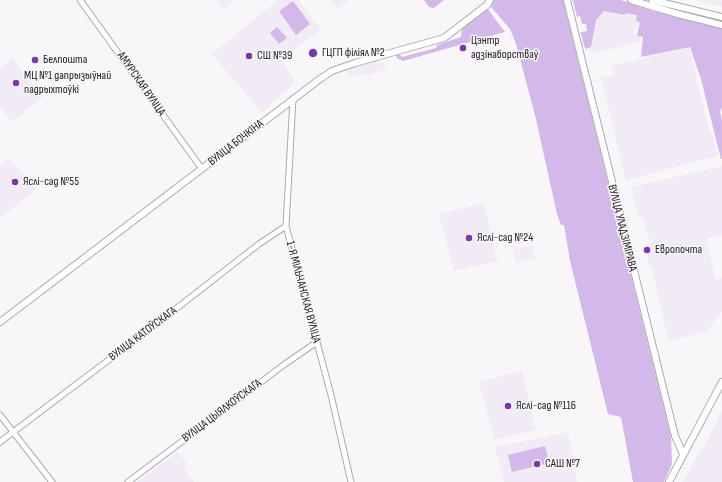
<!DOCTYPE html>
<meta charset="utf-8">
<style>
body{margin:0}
canvas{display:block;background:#f8f6f9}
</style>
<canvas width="722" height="482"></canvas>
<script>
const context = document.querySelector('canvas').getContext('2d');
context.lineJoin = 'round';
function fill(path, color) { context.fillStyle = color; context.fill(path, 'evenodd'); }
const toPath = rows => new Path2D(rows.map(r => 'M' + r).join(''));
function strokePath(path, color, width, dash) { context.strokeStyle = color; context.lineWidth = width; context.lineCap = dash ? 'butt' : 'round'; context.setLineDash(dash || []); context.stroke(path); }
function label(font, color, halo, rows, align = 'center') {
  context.font = font + ' "Sofia Sans Condensed",sans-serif'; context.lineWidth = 3; context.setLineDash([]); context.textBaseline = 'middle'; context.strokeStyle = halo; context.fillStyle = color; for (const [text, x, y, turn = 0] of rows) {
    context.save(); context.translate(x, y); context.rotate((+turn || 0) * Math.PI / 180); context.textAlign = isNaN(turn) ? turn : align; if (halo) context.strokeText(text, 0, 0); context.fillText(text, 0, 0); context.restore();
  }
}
fill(toPath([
 [216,0,235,0,223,10],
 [278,0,298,0,320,30,282,59,295,82,262,113,212,54],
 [332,0,349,0,338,8],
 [695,0,722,0,722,7],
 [604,10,624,15,625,13,637,15,640,22,639,27,636,27,634,34,641,37,640,43,633,42,629,45,593,53,591,46,592,24],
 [689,47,710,134,713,134,717,156,626,180,601,78,614,75,612,66],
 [12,58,43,97,12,122,0,107,0,68],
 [376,61,382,62,387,69,365,76,365,73,350,77,347,69],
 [8,159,24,174,36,189,0,218,0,166],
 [722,166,722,235,706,239,716,279,722,278,722,311,707,331,673,340,673,338,668,339,652,268,650,268,645,247,651,245,643,217,638,218,632,187],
 [484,203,497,261,454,271,439,214],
 [532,245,535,258,516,263,513,250],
 [522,371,536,430,495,440,479,382],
 [722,411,722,482,683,482,703,445,704,446],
 [568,432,577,482,504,482,495,447],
 [178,452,188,465,184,469,194,482,137,482]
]), '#f0ebf5');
fill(toPath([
 [424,0,444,0,434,8,429,7],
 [494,0,563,0,671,437,672,464,664,482,633,482,621,417,608,414,570,261,564,225,561,225,557,214,535,115,516,44,510,29,491,7],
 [573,0,621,0,653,11,722,28,722,107,720,112,722,121,722,159,721,159,701,79,690,47,641,57,643,37,637,36,640,22,636,21,637,15,625,13,625,15,604,11,596,20,591,47,586,49,584,46,581,32,587,31,586,24,582,24,580,16,577,17],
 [293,1,310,24,296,35,279,11],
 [487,8,505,32,403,61,397,58,396,55,399,54,402,57,436,48,437,45,461,37,462,27],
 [277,27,287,38,279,44,270,33],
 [545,446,549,463,512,472,508,455]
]), '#d2b9e9');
const minor = toPath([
 [80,0,202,169],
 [293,99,286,226,331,395,351,482],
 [0,415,52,482],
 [0,442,159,322,259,244,286,226],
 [128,482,285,364,317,342]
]);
const major = toPath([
 [567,0,675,436,683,454],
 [631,0,678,14,722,25],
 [652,0,722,17],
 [0,322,320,79,332,71,355,63,444,38,487,5,490,0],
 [669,482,722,382]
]);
strokePath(minor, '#acaaae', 7);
strokePath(major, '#acaaae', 8);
strokePath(minor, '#fff', 5);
strokePath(major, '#fff', 6);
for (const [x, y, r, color] of [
 [463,48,4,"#7b36aa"],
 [313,53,5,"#7b36aa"],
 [249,56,4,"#7b36aa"],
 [35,60,4,"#7b36aa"],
 [16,83,4,"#7b36aa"],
 [15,182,4,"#7b36aa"],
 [469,238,4,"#7b36aa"],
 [647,250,4,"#7b36aa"],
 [508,406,4,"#7b36aa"],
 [537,464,4,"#7b36aa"]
]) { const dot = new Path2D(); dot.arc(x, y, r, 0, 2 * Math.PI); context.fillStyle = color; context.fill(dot); strokePath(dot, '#f8f6f9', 1.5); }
label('12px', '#222223', '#f8f6f9', [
 ["Цэнтр",471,41],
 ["адзінаборстваў",471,55],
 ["ГЦГП філіял №2",322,53],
 ["СШ №39",257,56],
 ["Белпошта",43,60],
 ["МЦ №1 дапрызыўнай",24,76],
 ["падрыхтоўкі",24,90],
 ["Яслі-сад №55",23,182],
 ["Яслі-сад №24",477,238],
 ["Европочта",655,250],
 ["Яслі-сад №116",516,406],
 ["САШ №7",545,464]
], 'left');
label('12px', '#222223', '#f8f6f9', [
 ["АМУРСКАЯ ВУЛІЦА",141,84,55],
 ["ВУЛІЦА БОЧКІНА",236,143,-38],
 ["ВУЛІЦА УЛАДЗІМІРАВА",622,228,76],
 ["1-Я МІЛЬЧАНСКАЯ ВУЛІЦА",303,292,75],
 ["ВУЛІЦА КАТОЎСКАГА",143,334,-37],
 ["ВУЛІЦА ЦЫЯЛКОЎСКАГА",222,411,-37]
]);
</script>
